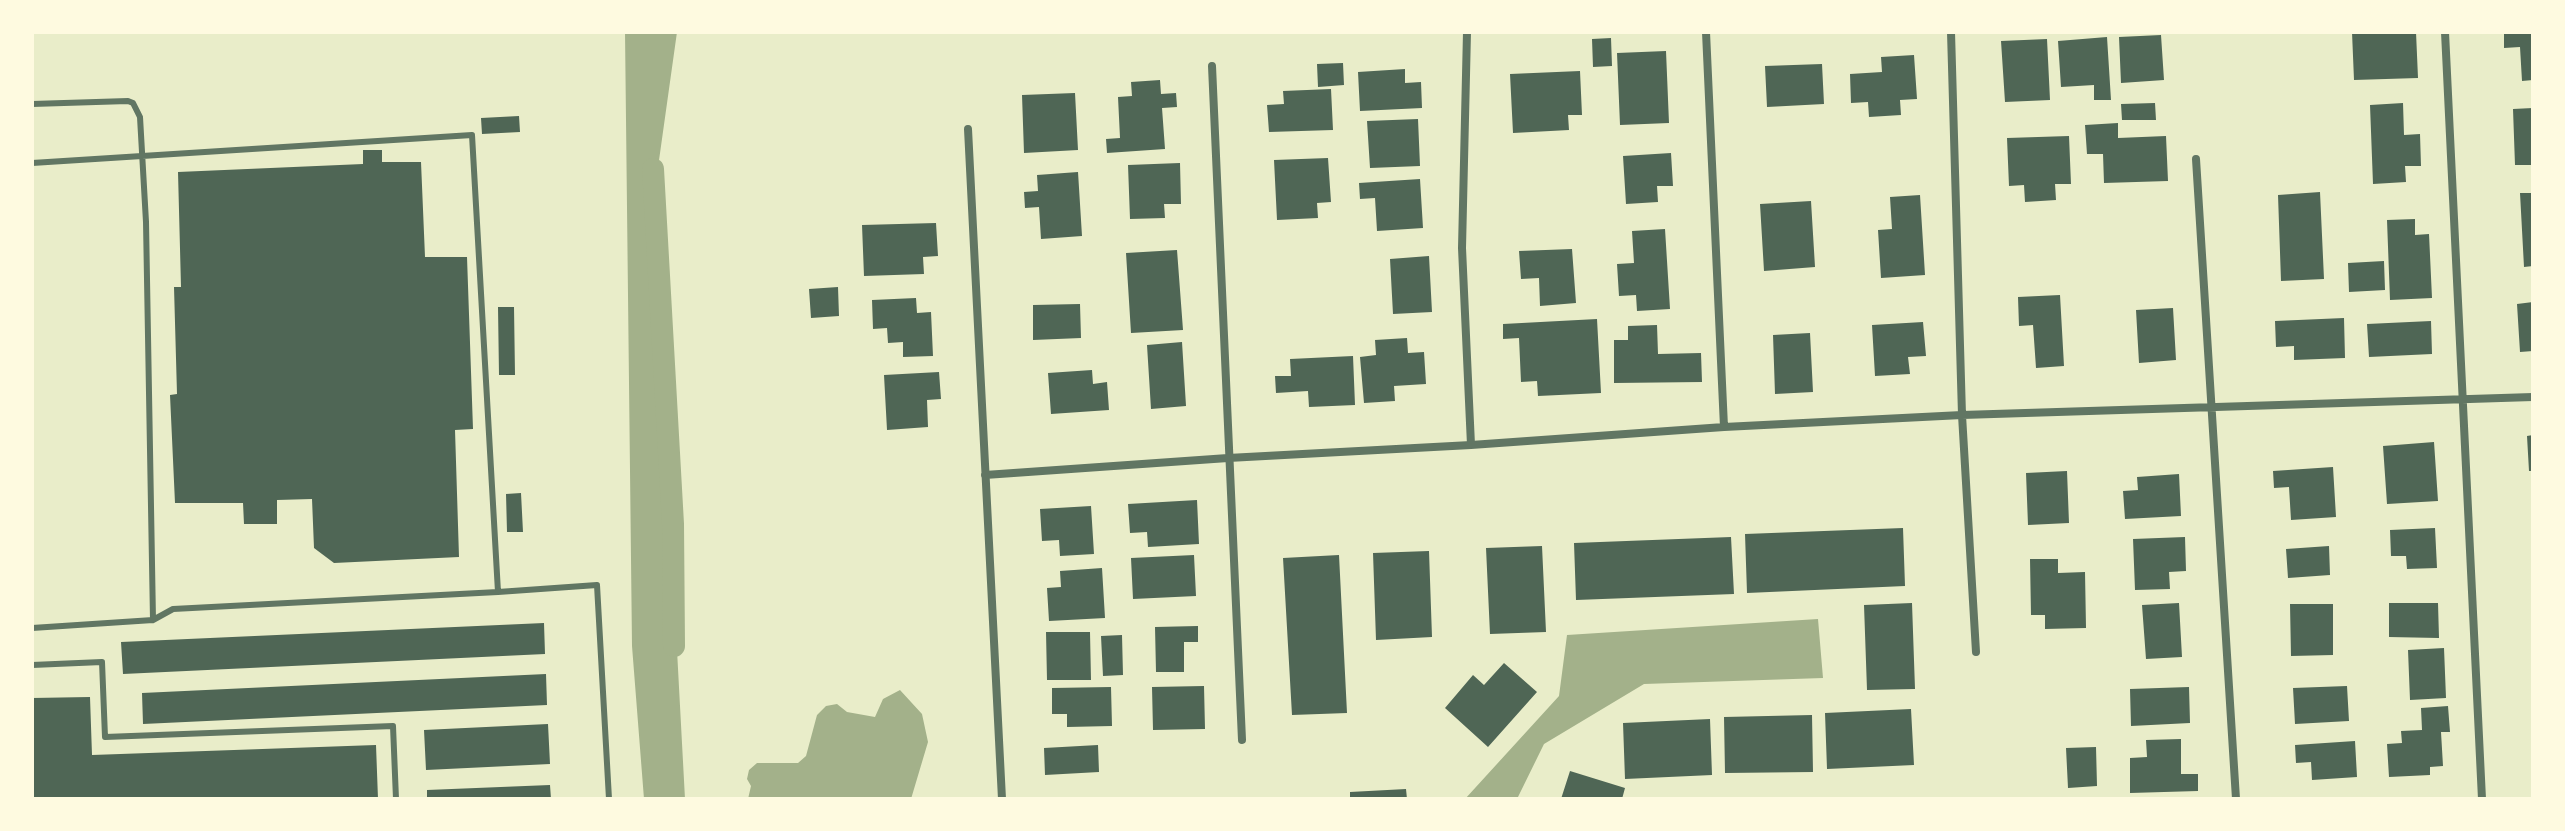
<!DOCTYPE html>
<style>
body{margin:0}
#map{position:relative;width:2565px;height:831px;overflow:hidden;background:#e9edc9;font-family:"Public Sans",sans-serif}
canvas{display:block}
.frame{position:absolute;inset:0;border:34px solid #fefae0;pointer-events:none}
</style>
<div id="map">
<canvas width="2565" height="831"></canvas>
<div class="frame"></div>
</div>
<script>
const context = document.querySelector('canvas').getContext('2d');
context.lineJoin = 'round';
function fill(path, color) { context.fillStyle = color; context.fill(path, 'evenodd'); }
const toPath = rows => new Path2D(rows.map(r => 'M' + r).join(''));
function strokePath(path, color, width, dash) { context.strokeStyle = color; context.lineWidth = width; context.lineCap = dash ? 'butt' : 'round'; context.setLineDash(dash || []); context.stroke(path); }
fill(toPath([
 [625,32,677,32,653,203,685,799,644,799,632,646],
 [1818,619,1823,678,1644,684,1544,744,1517,799,1465,799,1559,696,1567,635],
 [900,690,922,714,928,742,911,799,748,799,751,786,747,779,749,770,757,763,798,763,806,756,817,715,826,706,837,704,847,712,875,717,883,699]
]), '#a3b18a');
strokePath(toPath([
 [653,169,673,524,674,646]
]), '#a3b18a', 22);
fill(toPath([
 [2352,32,2416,32,2418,78,2354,80],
 [2504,32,2533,32,2533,80,2522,81,2520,47,2504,48],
 [2161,35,2164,80,2121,83,2119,37],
 [2107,37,2111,100,2094,100,2094,85,2061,87,2058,41],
 [1611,38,1612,66,1593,67,1592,39],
 [2047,39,2050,100,2005,102,2001,41],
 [1666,51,1669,123,1620,125,1617,53],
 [1914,55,1917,99,1900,100,1901,115,1869,117,1868,102,1851,103,1850,74,1882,72,1881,57],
 [1343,63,1344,85,1318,87,1317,64],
 [1822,64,1824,104,1767,107,1765,66],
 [1405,69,1405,83,1421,82,1422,108,1360,111,1358,72],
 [1580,71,1582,115,1568,115,1569,130,1513,133,1510,74],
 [1160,80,1161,94,1176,93,1177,107,1162,108,1165,149,1107,153,1106,139,1120,138,1118,97,1132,96,1131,82],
 [1331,89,1333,130,1269,132,1267,105,1284,104,1283,91],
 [1075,93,1078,150,1024,153,1022,95],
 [2155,103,2156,120,2122,120,2121,104],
 [2403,103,2404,135,2420,134,2421,166,2405,166,2406,182,2373,184,2370,105],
 [2533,108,2533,165,2515,165,2513,109],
 [519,116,520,132,482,134,481,118],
 [1418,119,1420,166,1370,168,1367,121],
 [2118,123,2118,138,2166,136,2168,181,2104,183,2103,154,2087,154,2085,125],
 [2069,136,2071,184,2055,184,2056,200,2025,202,2024,185,2009,186,2007,138],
 [363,150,382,150,382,162,421,162,425,257,467,257,473,429,455,430,459,557,334,563,314,548,312,499,277,500,277,524,244,524,243,503,175,503,170,395,177,394,174,287,181,287,178,172,363,164],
 [1671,153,1673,186,1657,186,1658,202,1626,204,1623,156],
 [1328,158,1331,202,1317,203,1318,218,1277,220,1274,160],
 [1180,163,1181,204,1164,204,1165,218,1130,219,1128,165],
 [1078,172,1082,236,1041,239,1039,207,1025,208,1024,192,1038,191,1037,175],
 [1420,179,1423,228,1377,231,1375,198,1360,199,1359,183],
 [2320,192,2324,279,2281,281,2278,195],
 [2520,193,2533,193,2533,266,2524,267],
 [1920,195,1925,275,1881,278,1878,230,1892,229,1890,197],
 [1811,201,1815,267,1764,271,1760,204],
 [2415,219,2415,235,2429,234,2432,298,2390,300,2387,220],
 [936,223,938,256,923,257,924,274,864,276,862,225],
 [1665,229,1670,309,1637,311,1636,295,1619,296,1617,264,1634,263,1632,231],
 [1572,249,1576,303,1540,306,1539,278,1521,279,1519,251],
 [1177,250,1183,330,1131,333,1126,253],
 [1429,256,1432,312,1393,314,1390,259],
 [2384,261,2385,290,2349,292,2348,263],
 [838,287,839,316,811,318,809,289],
 [2060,295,2064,366,2036,368,2033,325,2019,326,2018,297],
 [916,298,917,313,931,312,933,356,903,357,903,342,888,343,887,328,873,329,872,300],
 [2533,302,2533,351,2520,352,2517,304],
 [1080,304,1081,338,1033,340,1033,305],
 [498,307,514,307,515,375,499,375],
 [2173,308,2176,360,2139,363,2136,310],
 [2344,318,2345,358,2294,360,2294,346,2276,347,2275,321],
 [1597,319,1601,393,1538,396,1537,381,1521,382,1519,338,1503,339,1503,324],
 [2431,321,2432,354,2369,357,2367,324],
 [1923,322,1926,356,1908,357,1910,374,1875,376,1872,325],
 [1657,325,1658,354,1701,353,1702,382,1614,383,1614,340,1628,340,1628,326],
 [1810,333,1813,392,1775,394,1773,335],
 [1407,338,1408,353,1424,352,1426,384,1394,386,1395,401,1364,403,1360,357,1376,355,1375,340],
 [1182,342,1186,406,1151,409,1147,345],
 [1353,356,1355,405,1309,407,1308,391,1276,393,1275,376,1291,376,1290,359],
 [1092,370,1093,384,1107,382,1109,410,1051,414,1048,373],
 [939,372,941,399,927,400,928,427,887,430,884,375],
 [2533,435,2533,471,2529,471,2527,436],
 [2434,442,2438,501,2387,504,2383,446],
 [2333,467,2336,517,2291,520,2289,487,2274,488,2273,471],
 [2067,471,2069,523,2028,525,2026,473],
 [2179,474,2181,516,2125,519,2123,491,2138,490,2137,477],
 [521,493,523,532,507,532,506,494],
 [1197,500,1199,544,1148,547,1147,532,1130,533,1128,504],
 [1091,506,1094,554,1060,556,1059,540,1042,541,1040,509],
 [1903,528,1905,586,1747,593,1745,534],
 [2435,528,2437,568,2407,569,2406,556,2391,556,2390,530],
 [1731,537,1734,594,1576,600,1574,543],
 [2185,537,2186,571,2169,572,2170,589,2135,590,2133,539],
 [1542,546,1546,632,1490,634,1486,548],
 [2329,546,2330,575,2288,578,2286,549],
 [1429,551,1432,637,1376,640,1373,553],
 [1194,555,1196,596,1133,599,1131,558],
 [1339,555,1347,713,1292,715,1283,558],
 [2030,559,2058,559,2058,573,2085,572,2086,628,2045,629,2045,615,2031,615],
 [1102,568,1105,618,1049,621,1047,588,1061,587,1060,571],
 [1912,603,1915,689,1867,690,1864,605],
 [2179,603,2182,657,2146,659,2142,605],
 [2389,603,2438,603,2439,638,2389,637],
 [2290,604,2333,604,2333,655,2291,656],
 [544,623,545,654,123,674,121,642],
 [1198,626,1198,642,1184,642,1184,672,1156,672,1155,627],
 [1046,632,1090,632,1091,680,1047,680],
 [1122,635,1123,675,1103,676,1101,636],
 [2444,648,2446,698,2410,700,2408,650],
 [1504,663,1537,692,1488,747,1445,708,1473,675,1484,685],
 [546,674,547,705,143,724,142,693],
 [1204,686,1205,729,1153,730,1152,687],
 [2347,686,2349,721,2295,724,2293,688],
 [1111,687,1112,726,1067,727,1067,714,1052,714,1052,688],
 [2189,687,2190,723,2131,726,2130,689],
 [90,697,92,755,376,745,378,799,32,799,32,698],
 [2448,706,2450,732,2441,732,2443,766,2430,767,2430,775,2389,777,2387,744,2402,743,2401,731,2422,730,2421,708],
 [1911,709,1914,765,1827,769,1825,713],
 [1812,715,1813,772,1725,773,1724,717],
 [1710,719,1712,775,1625,779,1623,723],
 [548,724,550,764,426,770,424,730],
 [2181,739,2181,774,2198,774,2198,791,2130,793,2130,758,2147,757,2146,740],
 [2355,741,2357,777,2312,780,2311,762,2296,763,2295,745],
 [1098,745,1099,772,1045,775,1044,748],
 [2096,747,2097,786,2068,788,2066,748],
 [1570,771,1625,788,1622,799,1561,799],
 [550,785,551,799,427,799,427,790],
 [1406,789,1407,799,1350,799,1350,792]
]), '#4f6655');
strokePath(toPath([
 [32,104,128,101,133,103,140,117,146,222,153,620,32,628],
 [32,163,472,135,498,592,597,585,609,799],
 [153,620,173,609,498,592],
 [32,665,102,662,105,737,393,726,396,799]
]), '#617663', 6);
strokePath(toPath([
 [1467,32,1462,248,1471,445],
 [1706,32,1724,427],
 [1951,32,1962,415,1976,652],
 [2445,32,2482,799],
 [1212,66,1242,740],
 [968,129,1002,799],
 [2196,159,2236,799],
 [985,475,1228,458,1471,445,1724,427,1962,415,2533,397]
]), '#617663', 8);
</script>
